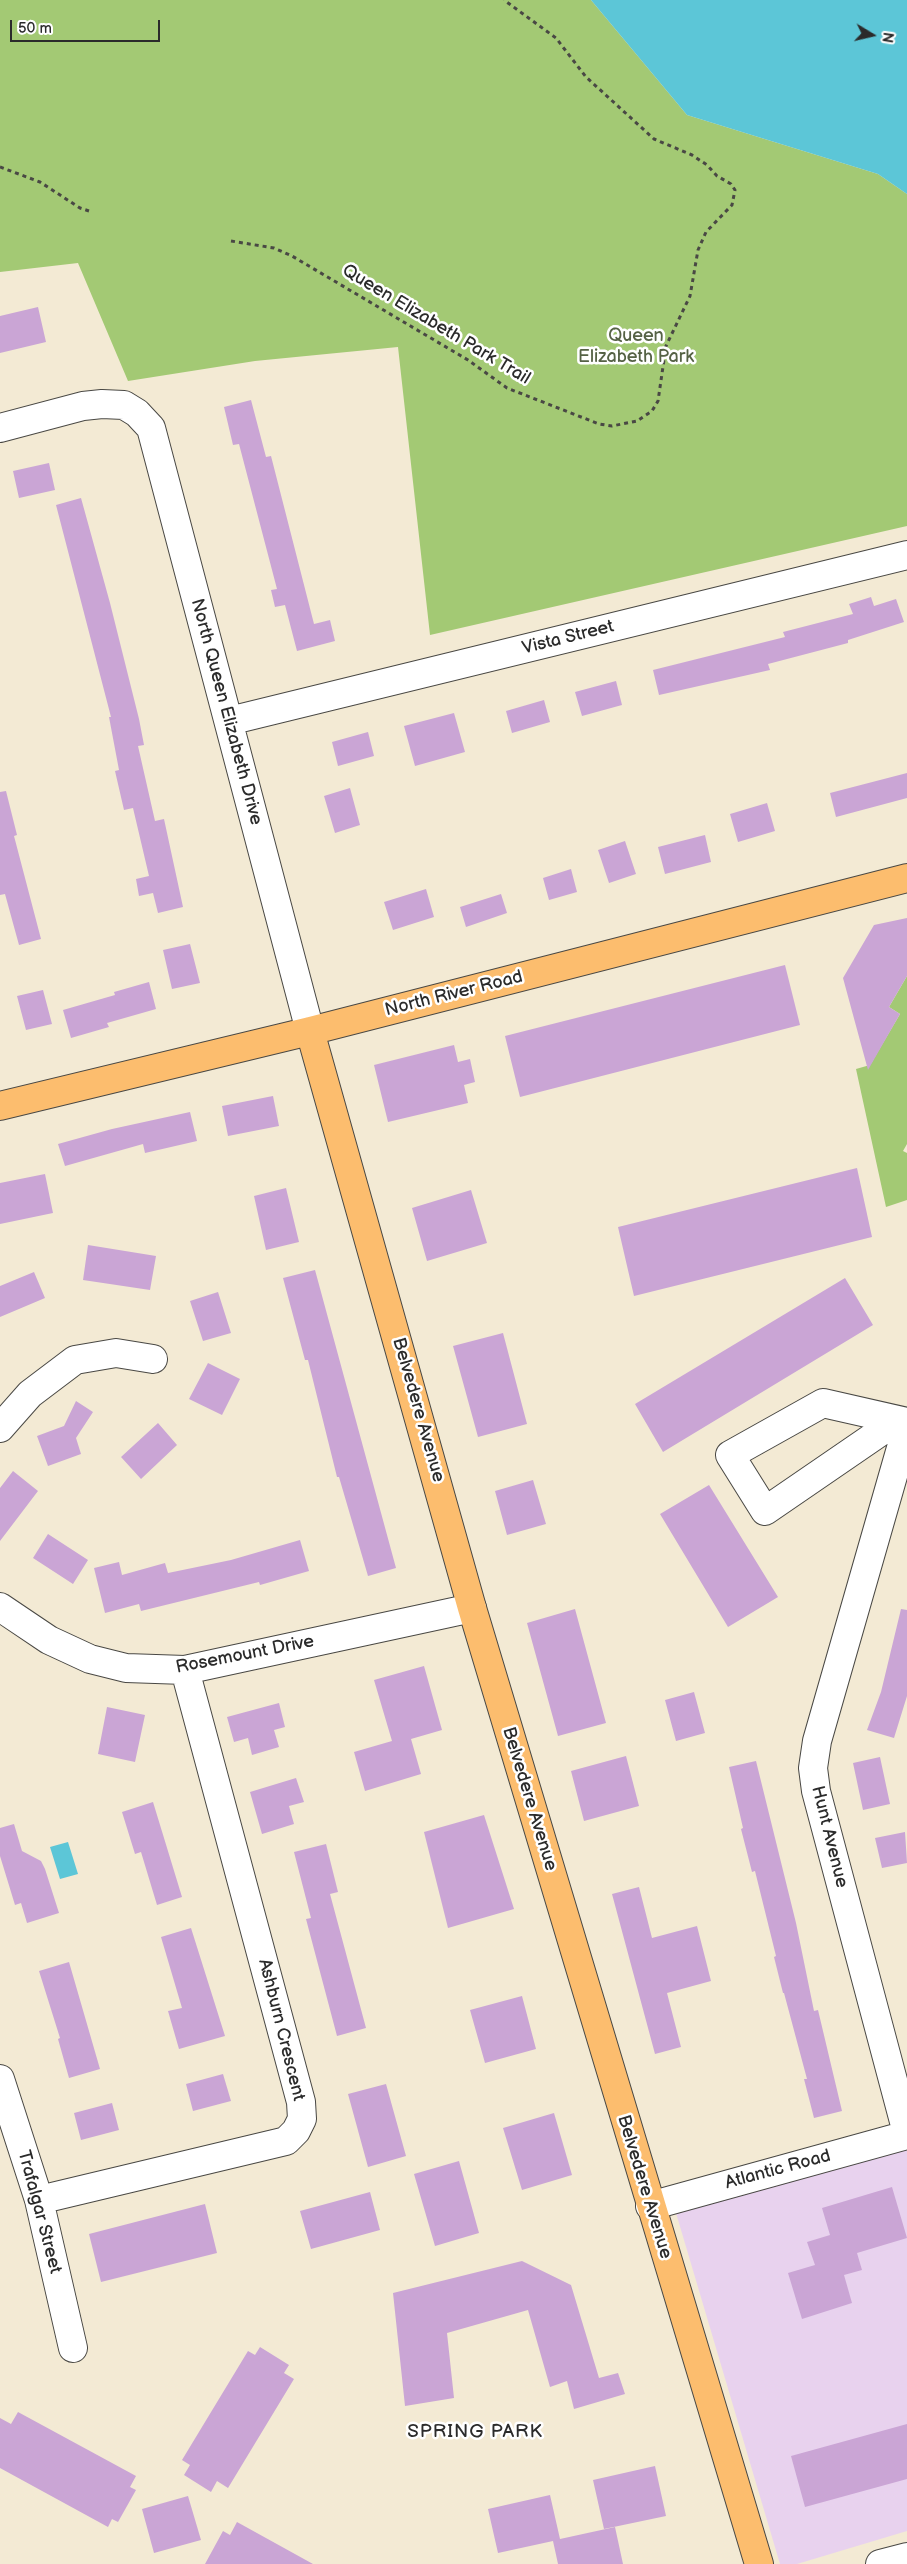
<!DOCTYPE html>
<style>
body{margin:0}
#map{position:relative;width:907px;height:2564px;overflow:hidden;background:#f3ead4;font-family:"Balsamiq Sans",sans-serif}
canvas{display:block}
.north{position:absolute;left:847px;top:10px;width:50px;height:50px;-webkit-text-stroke:4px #fff;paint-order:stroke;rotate:99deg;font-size:14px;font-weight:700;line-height:20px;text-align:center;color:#2b2b2b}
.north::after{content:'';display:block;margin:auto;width:18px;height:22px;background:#2b2b2b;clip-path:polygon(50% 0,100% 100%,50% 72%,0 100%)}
.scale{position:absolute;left:10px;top:20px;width:150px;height:22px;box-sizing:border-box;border:2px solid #2b2b2b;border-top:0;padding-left:6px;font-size:15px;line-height:18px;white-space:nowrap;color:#2b2b2b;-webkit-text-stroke:4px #fff;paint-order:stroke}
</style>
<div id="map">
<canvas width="907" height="2564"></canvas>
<div class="north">N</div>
<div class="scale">50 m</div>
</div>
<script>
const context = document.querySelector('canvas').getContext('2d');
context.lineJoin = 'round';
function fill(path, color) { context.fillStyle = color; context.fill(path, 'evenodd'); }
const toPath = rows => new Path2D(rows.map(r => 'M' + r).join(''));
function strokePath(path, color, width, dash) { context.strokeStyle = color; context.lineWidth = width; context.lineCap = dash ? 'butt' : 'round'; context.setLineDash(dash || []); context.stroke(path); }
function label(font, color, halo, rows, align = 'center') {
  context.font = font + ' "Balsamiq Sans",sans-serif'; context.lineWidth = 5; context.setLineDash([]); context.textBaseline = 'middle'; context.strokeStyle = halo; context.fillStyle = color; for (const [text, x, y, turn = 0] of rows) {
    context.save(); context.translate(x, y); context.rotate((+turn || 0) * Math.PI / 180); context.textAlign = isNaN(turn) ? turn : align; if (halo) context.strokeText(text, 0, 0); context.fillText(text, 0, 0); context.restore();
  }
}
fill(toPath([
 [907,2143,907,2531,797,2564,780,2564,676,2213]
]), '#e8d2ee');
fill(toPath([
 [0,0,591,0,687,115,878,174,907,194,907,526,430,635,398,347,255,361,128,381,78,263,0,272],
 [907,976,907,1144,903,1151,907,1153,907,1200,886,1207,856,1069,870,1065,900,1014,889,1007]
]), '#a3c974');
fill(toPath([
 [591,0,907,0,907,194,878,174,687,115],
 [68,1842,78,1874,60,1879,50,1847]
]), '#5cc6d7');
fill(toPath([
 [38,307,46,342,0,353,0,316],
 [251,400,266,457,271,456,314,624,330,620,335,641,297,651,285,605,275,607,271,590,277,589,239,444,233,445,224,407],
 [49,463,55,490,19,498,13,471],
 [81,498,110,603,139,719,144,745,138,746,155,821,164,819,183,907,158,913,153,893,139,896,136,879,149,876,133,808,124,810,115,771,119,770,109,717,111,717,56,505],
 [871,597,874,606,896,599,904,622,848,640,848,643,768,664,770,670,659,695,653,670,785,637,783,632,853,614,849,604],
 [616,681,622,705,582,716,575,692],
 [544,700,550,722,512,733,506,711],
 [454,713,465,752,415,766,404,726],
 [368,732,374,756,338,766,332,742],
 [907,773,907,798,836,817,830,793],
 [350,788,360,825,335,833,324,796],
 [6,791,17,835,14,836,41,939,19,945,5,894,0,895,0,792],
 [767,803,775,831,738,842,730,814],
 [705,835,711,862,665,874,658,847],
 [625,841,636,874,609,883,598,850],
 [571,869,577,892,549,900,543,878],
 [426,889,434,917,393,930,384,902],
 [501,894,507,913,466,927,460,907],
 [907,918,907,976,889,1007,900,1014,868,1070,843,978,874,925],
 [190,944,200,983,172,989,163,950],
 [785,965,800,1025,520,1097,505,1036],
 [149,982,156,1009,107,1023,109,1027,71,1038,63,1010,115,995,114,992],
 [43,990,52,1024,26,1030,17,996],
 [454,1045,458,1062,470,1059,475,1082,464,1085,468,1103,388,1122,374,1065],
 [273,1096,279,1126,228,1136,222,1106],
 [190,1112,197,1141,145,1153,143,1144,65,1166,58,1144,112,1129],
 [857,1168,872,1237,634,1296,618,1227],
 [45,1174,53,1213,0,1224,0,1183],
 [286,1188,299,1242,266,1250,254,1196],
 [471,1190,487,1243,427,1261,412,1208],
 [88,1245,156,1256,150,1290,83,1280],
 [315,1270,396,1568,368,1576,339,1477,337,1477,308,1360,305,1360,283,1278],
 [34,1272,45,1298,0,1317,0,1286],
 [845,1278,873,1325,663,1452,635,1404],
 [218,1292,231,1333,203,1341,190,1301],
 [503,1333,527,1424,478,1437,453,1346],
 [208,1363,240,1379,222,1415,189,1399],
 [76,1401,93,1412,76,1438,81,1454,48,1466,37,1436,64,1426],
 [158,1423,177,1445,141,1479,121,1457],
 [13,1471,38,1491,0,1541,0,1488],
 [533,1480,546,1524,507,1535,495,1491],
 [709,1485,778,1597,728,1627,660,1514],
 [48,1534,88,1560,73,1584,33,1558],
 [300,1540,309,1571,260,1585,259,1582,141,1611,139,1604,105,1613,94,1568,119,1562,122,1575,165,1563,168,1573,231,1560],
 [575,1609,606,1723,558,1736,527,1623],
 [901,1609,907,1610,907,1696,894,1738,867,1730,881,1692],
 [424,1666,442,1730,411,1739,421,1774,365,1791,354,1752,392,1741,374,1680],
 [694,1692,705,1733,676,1741,665,1700],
 [279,1703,285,1727,274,1730,279,1747,252,1755,248,1738,234,1742,227,1717],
 [107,1707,145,1715,135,1762,98,1754],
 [626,1756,639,1806,584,1821,571,1771],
 [880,1757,890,1804,863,1810,853,1763],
 [756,1761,796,1923,814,2011,818,2010,842,2111,814,2118,804,2079,807,2079,784,1993,783,1993,774,1957,776,1956,755,1871,752,1872,741,1829,743,1828,729,1767],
 [296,1778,304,1802,289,1806,294,1824,262,1834,250,1792],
 [153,1802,182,1897,157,1905,141,1852,135,1854,122,1812],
 [484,1815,514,1909,448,1928,424,1832],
 [14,1824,22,1851,41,1861,45,1869,59,1913,27,1923,21,1903,15,1905,0,1856,0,1828],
 [905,1832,907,1863,882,1868,875,1838],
 [326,1844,338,1892,330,1894,366,2028,337,2036,306,1919,311,1918,294,1852],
 [639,1887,652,1938,697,1926,711,1981,667,1993,681,2047,655,2054,612,1894],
 [191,1928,225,2036,179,2049,168,2011,182,2008,161,1937],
 [69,1962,100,2069,69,2078,58,2039,60,2038,39,1971],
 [522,1996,536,2049,485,2063,470,2010],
 [223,2074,231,2101,193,2111,186,2084],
 [386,2084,406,2156,368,2167,348,2094],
 [112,2103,119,2130,81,2140,74,2113],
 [554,2113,572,2175,522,2190,503,2128],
 [459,2161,479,2233,435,2246,414,2174],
 [892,2187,907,2238,857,2253,862,2270,844,2275,852,2303,802,2319,788,2273,815,2265,807,2242,830,2235,822,2208],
 [370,2192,380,2230,311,2249,300,2211],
 [205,2204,217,2253,101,2282,89,2234],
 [522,2261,571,2285,599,2378,618,2373,625,2394,574,2409,567,2381,550,2387,528,2310,447,2333,454,2398,405,2406,393,2293],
 [260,2347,289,2365,284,2373,294,2379,228,2488,217,2481,211,2492,184,2475,190,2465,182,2460,248,2351,255,2355],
 [18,2412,136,2476,130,2487,136,2490,118,2522,112,2519,108,2527,0,2468,0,2418,11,2424],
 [907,2424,907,2479,805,2507,791,2456],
 [655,2466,666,2516,604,2529,593,2480],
 [550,2495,560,2539,615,2527,623,2564,558,2564,553,2541,498,2553,488,2509],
 [188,2496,201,2540,154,2553,142,2509],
 [237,2522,313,2564,205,2564,223,2531,230,2535]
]), '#caa5d5');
const minor = toPath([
 [0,428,83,406,102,404,124,405,137,413,151,428,310,1031],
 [229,721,907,555],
 [907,1427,817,1741,813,1768,816,1791,907,2133],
 [0,1428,30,1394,75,1360,116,1353,153,1359],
 [905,1433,886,1428,765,1511,730,1455,823,1403,907,1422],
 [0,1607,49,1640,90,1659,126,1668,185,1670,472,1608],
 [0,2079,39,2200,73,2348],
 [39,2200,286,2141,296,2131,302,2119,301,2102,185,1670],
 [650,2206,907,2135],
 [880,2564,907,2557]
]);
const major = toPath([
 [310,1031,472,1608,759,2564],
 [0,1106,310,1031,907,878]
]);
strokePath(minor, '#494844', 30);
strokePath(major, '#494844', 30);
strokePath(toPath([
 [0,167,40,182,80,208,89,211],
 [231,241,274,248,292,256,468,360,507,388,599,424,612,426,637,421,652,411,658,401,666,346,690,296,698,250,706,232,732,205,735,190,731,184,717,176,707,165,692,155,654,139,586,77,556,38,504,0]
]), '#494844', 3, [4, 4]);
strokePath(minor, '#fff', 28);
strokePath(major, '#fcbd6e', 28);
label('18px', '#2b2b2b', '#fff', [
 ["Queen Elizabeth Park Trail",436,325,31],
 ["Vista Street",568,638,-14],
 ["North Queen Elizabeth Drive",226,712,75],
 ["North River Road",454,994,-14],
 ["Belvedere Avenue",418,1410,74],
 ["Rosemount Drive",245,1655,-11],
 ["Belvedere Avenue",529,1799,73],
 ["Hunt Avenue",829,1837,76],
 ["Ashburn Crescent",281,2030,76],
 ["Atlantic Road",778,2170,-15],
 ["Belvedere Avenue",644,2187,73],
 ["Trafalgar Street",39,2212,75]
]);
label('18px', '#556245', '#fff', [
 ["Queen",636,336],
 ["Elizabeth Park",636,357]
]);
context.letterSpacing = '1px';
label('19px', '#2b2b2b', '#fff', [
 ["SPRING PARK",475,2432]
]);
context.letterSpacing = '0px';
</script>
